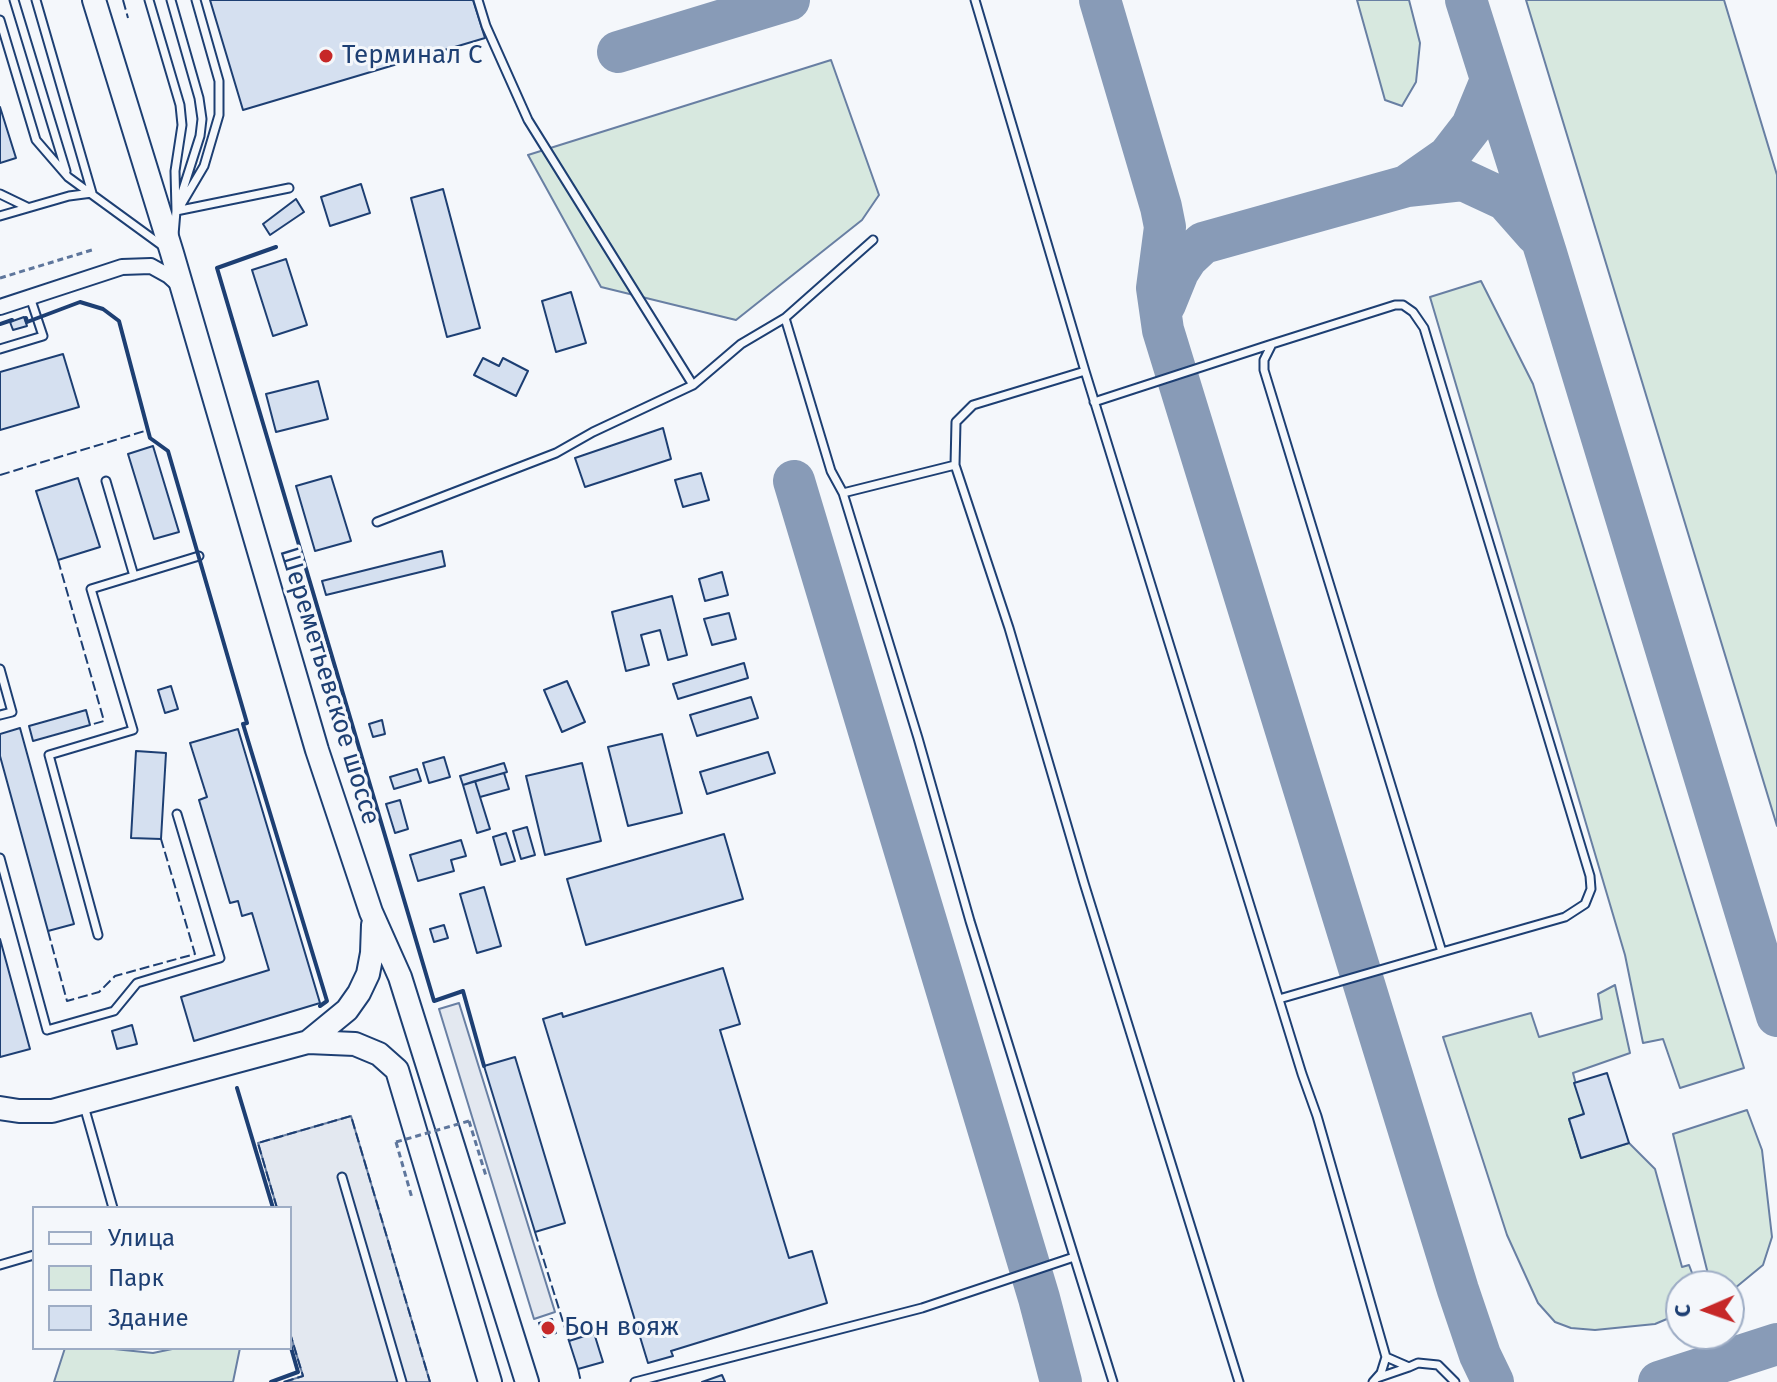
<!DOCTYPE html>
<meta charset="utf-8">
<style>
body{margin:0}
#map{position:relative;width:1777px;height:1382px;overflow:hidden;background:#f4f7fb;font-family:"Fira Sans",sans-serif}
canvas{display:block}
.legend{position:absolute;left:32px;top:1206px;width:260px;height:144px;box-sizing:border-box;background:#f4f7fb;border:2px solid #9eadc5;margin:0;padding:10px 14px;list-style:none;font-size:24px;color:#1d3f73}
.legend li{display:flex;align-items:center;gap:16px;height:40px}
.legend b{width:40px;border:2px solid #9eadc5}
.north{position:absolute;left:1665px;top:1270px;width:80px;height:80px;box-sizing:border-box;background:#f4f7fb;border:2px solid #9eadc5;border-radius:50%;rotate:268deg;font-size:22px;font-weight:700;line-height:32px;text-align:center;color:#1d3f73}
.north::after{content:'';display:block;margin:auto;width:28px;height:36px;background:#c62828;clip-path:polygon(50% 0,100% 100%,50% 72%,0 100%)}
</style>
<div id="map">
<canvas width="1777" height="1382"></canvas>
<ul class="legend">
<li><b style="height:10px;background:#f4f7fb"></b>Улица</li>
<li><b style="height:22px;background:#d7e8df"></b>Парк</li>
<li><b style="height:22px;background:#d5e0f0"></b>Здание</li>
</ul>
<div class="north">С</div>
</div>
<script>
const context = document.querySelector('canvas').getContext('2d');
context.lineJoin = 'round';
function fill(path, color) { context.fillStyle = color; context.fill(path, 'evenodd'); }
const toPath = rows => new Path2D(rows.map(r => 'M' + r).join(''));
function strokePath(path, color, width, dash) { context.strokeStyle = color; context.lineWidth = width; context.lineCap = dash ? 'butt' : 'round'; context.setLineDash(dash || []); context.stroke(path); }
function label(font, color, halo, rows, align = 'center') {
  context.font = font + ' "Fira Sans",sans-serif'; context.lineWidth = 6; context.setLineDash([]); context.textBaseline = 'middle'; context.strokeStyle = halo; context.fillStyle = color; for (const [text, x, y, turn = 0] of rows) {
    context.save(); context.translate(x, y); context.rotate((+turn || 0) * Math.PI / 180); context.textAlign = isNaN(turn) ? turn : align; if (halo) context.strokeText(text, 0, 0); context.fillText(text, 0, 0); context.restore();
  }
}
const green = toPath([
 [1357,0,1409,0,1420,43,1416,82,1402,106,1385,100,1357,0],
 [1526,0,1724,0,1777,175,1777,826,1526,0],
 [831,60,879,195,862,220,736,320,601,287,528,155,831,60],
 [1481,281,1533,384,1744,1068,1680,1088,1663,1039,1643,1043,1625,955,1430,297,1481,281],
 [1615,985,1630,1053,1573,1073,1584,1114,1569,1119,1581,1158,1629,1143,1655,1169,1682,1267,1689,1265,1697,1286,1681,1286,1681,1313,1655,1324,1595,1330,1571,1328,1555,1322,1538,1303,1507,1235,1443,1037,1531,1013,1539,1037,1602,1019,1598,994,1615,985],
 [1747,1110,1762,1150,1772,1237,1763,1265,1729,1293,1729,1286,1711,1286,1673,1134,1747,1110],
 [65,1348,104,1348,153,1353,177,1348,240,1348,233,1382,54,1382,65,1348]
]);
fill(green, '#d7e8df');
strokePath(green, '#687fa3', 2);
const parking = toPath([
 [459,1003,555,1312,534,1319,439,1009,459,1003],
 [351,1116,430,1382,284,1382,303,1376,290,1333,290,1208,277,1208,258,1143,351,1116]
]);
fill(parking, '#e3e8f0');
strokePath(parking, '#687fa3', 2);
strokePath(toPath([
 [1100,0,1161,207,1165,227,1157,288,1163,330,1458,1290,1480,1355,1493,1382],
 [1466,0,1546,253,1777,1016],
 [618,52,789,0],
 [1408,185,1448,157,1472,126,1491,80],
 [1165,304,1178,272,1187,258,1203,243,1407,186,1463,180,1506,200,1536,234],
 [794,481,1039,1298,1061,1382],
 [1659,1382,1777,1344]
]), '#889bb7', 42);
const building = toPath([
 [210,0,473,0,485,38,243,110,210,0],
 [0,107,16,158,0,163,0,107],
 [361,184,370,213,330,226,321,197,361,184],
 [443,189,480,328,447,337,411,198,443,189],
 [296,199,304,212,270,235,263,224,296,199],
 [286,259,307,325,273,336,252,270,286,259],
 [571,292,586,343,556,352,542,301,571,292],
 [24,317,27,326,13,330,10,322,24,317],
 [63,354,79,407,0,430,0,372,63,354],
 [483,358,499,366,503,358,528,371,516,396,474,375,483,358],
 [318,381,328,419,276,432,266,394,318,381],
 [663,428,671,459,585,487,575,458,663,428],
 [153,446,179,532,154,539,128,454,153,446],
 [701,473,709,500,683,507,675,480,701,473],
 [331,476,351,541,315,551,296,486,331,476],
 [78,478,100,547,58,560,36,491,78,478],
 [442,551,445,566,326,595,322,581,442,551],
 [722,572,728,595,705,601,699,579,722,572],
 [672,596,687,655,668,660,660,630,641,635,649,665,626,671,612,612,672,596],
 [729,613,736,639,712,645,704,619,729,613],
 [744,663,748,678,678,699,673,684,744,663],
 [567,681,585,722,562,732,544,690,567,681],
 [171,686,178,709,165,713,158,690,171,686],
 [751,697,758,718,697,736,690,715,751,697],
 [86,710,90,725,33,741,29,726,86,710],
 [382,720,385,734,373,737,369,724,382,720],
 [20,728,74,924,48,931,0,756,0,734,20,728],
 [238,729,320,1003,194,1041,181,997,269,970,252,913,242,916,238,901,230,903,199,800,207,797,190,743,238,729],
 [662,734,682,813,628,826,608,747,662,734],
 [136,751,166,753,161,839,131,838,136,751],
 [768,752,775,773,707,794,700,772,768,752],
 [444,757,450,777,429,783,423,763,444,757],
 [504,763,507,772,463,785,460,776,504,763],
 [582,763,601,841,545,855,526,776,582,763],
 [417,769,421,781,394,789,390,777,417,769],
 [504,773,509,789,480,797,475,781,504,773],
 [475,781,490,829,477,833,463,785,475,781],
 [400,800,408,829,395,833,386,804,400,800],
 [527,827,535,855,521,859,513,831,527,827],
 [506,833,515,861,501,865,493,837,506,833],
 [724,834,743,899,586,945,567,879,724,834],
 [461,840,466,856,451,860,454,871,418,881,410,855,461,840],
 [484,887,501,946,477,953,460,894,484,887],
 [444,925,448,938,434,942,430,929,444,925],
 [0,939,30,1049,0,1057,0,939],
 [723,968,740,1024,720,1030,789,1258,812,1251,827,1303,671,1351,673,1356,648,1363,543,1019,562,1013,563,1017,723,968],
 [132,1025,137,1044,117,1049,112,1031,132,1025],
 [515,1057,565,1223,535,1232,484,1066,515,1057],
 [1607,1073,1629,1143,1581,1158,1569,1119,1584,1114,1574,1083,1607,1073],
 [552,1319,556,1333,544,1337,539,1323,552,1319],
 [594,1333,603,1362,578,1369,569,1341,594,1333],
 [722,1375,725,1382,702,1382,722,1375]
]);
fill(building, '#d5e0f0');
strokePath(building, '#1d3f73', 2);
const lane = toPath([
 [14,0,66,171],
 [149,0,180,105,182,125,175,171,176,211,174,235],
 [171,0,199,98,202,119,200,136,179,202],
 [478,0,486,26,528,120,693,385],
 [0,20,36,140,68,177,164,247],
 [0,194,27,207],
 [178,210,204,166,219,115,219,81,196,0],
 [176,211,289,188],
 [0,216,69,196,92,193,36,0],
 [873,240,785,318,831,471,843,493,955,465,956,422,973,405,1085,371,975,0],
 [0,349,43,336,30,297],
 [1085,371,1302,1074,1317,1116,1386,1357,1381,1373,1373,1382],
 [1094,402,1272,344],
 [955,465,1009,628,1084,883,1239,1382],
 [106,481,134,576],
 [843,493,918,738,970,921,1113,1382],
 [377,522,556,453,593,432,693,385,741,344,785,318],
 [0,669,12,712,0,715],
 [0,858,47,1030,114,1011,137,983,220,958,177,814],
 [98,935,49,755,133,730,91,589,199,556],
 [1279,999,1442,952,1264,370,1264,360,1272,344,1395,305,1403,305,1413,312,1424,328,1590,876,1591,889,1585,904,1565,917,1442,952],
 [84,1106,113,1208],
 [342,1177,402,1382],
 [0,1265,34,1255],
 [1386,1357,1409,1367,1418,1363,1438,1365,1455,1382],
 [1377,1378,1409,1367],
 [635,1382,922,1308,1074,1257]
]);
const street = toPath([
 [0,307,122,267,151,266,169,276,179,285]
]);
const primary = toPath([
 [94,0,172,253,317,750,371,912,400,977,527,1382],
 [308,1042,347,1010,359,993,368,974,372,953,373,925],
 [0,1108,19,1111,52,1111,308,1042,355,1044,379,1054,397,1070,490,1382]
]);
strokePath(lane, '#1d3f73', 11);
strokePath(street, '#1d3f73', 18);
strokePath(primary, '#1d3f73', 26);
strokePath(toPath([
 [0,278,92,250],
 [469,1121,486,1176],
 [396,1142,412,1198]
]), '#5e769c', 3, [6, 4]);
strokePath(lane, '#f4f7fb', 7);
strokePath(street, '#f4f7fb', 14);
strokePath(primary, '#f4f7fb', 22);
strokePath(toPath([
 [396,1142,469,1121]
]), '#5e769c', 3, [6, 4]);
strokePath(toPath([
 [123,0,128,18],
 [0,475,148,430],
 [58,560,104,721,90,725],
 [48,931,67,1001,99,992,115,976,195,954,161,839],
 [277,1208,258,1143,351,1116,430,1382],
 [535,1232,569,1341],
 [578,1369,581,1382],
 [284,1382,303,1376,290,1333]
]), '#1d3f73', 2, [10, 4]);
strokePath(toPath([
 [276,247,217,268,434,1001,463,991,484,1066],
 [26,318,27,322,80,302,103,309,119,321,150,438,168,451,247,723,243,724,327,1001,320,1006],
 [0,324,12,320],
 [237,1088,273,1208],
 [271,1382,298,1372,290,1344]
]), '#1d3f73', 4);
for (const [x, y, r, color] of [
 [326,56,8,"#c62828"],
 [548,1328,8,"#c62828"]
]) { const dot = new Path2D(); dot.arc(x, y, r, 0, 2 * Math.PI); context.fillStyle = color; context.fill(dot); strokePath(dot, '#f4f7fb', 3); }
label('26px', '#1d3f73', '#f4f7fb', [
 ["Терминал C",342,56],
 ["Бон вояж",564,1328]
], 'left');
label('26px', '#1d3f73', '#f4f7fb', [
 ["Шереметьевское шоссе",329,686,73]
]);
</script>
